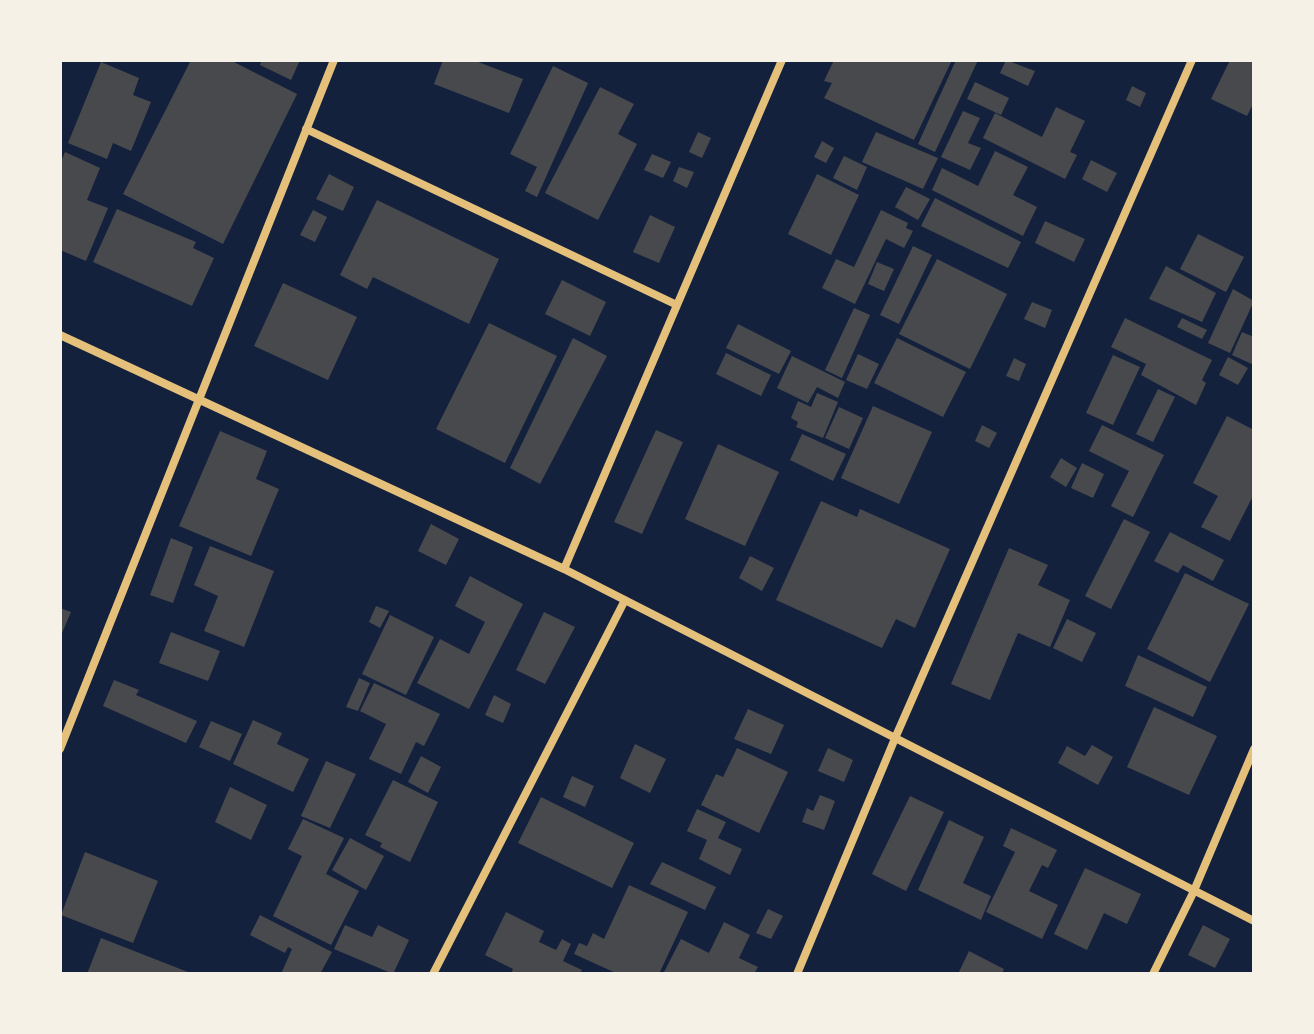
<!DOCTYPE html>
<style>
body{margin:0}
#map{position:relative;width:1314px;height:1034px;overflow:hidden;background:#14213d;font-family:Lato,sans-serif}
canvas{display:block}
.frame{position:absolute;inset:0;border:62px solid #f6f1e7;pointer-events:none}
</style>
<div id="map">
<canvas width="1314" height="1034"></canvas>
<div class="frame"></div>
</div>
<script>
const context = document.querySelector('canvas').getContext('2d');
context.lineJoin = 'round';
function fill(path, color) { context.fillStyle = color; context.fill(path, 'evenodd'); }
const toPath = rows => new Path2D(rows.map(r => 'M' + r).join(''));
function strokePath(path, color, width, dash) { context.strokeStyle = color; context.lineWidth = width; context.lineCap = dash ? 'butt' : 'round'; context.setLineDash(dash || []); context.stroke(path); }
fill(toPath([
 [191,60,230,60,297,94,223,244,123,194],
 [262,60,300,60,291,80,260,65],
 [443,60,473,60,523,79,509,113,434,84],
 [834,60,952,60,914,140,824,98,832,83,824,81],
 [956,60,978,60,935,152,918,144],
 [1006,60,1035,71,1028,86,1000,73],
 [1230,60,1254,60,1254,102,1247,116,1211,99],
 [101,62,139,78,133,95,151,102,131,151,113,143,107,159,68,143],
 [553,66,588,83,537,197,525,191,537,167,510,154],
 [975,82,1009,98,1001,115,967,99],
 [1132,86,1146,93,1140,107,1126,100],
 [600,87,634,104,618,134,637,144,598,220,545,193],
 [1056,107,1085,121,1070,152,1077,155,1065,179,983,138,995,113,1042,137],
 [963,111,980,118,968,143,981,148,970,170,941,157],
 [698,132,711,138,702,158,689,152],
 [876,132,938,158,923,189,862,162],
 [822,141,834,148,826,163,814,157],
 [995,151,1028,167,1013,195,1037,207,1023,236,932,190,942,168,978,186],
 [65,152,100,168,87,200,108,208,86,261,60,250,60,164],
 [652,154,671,162,663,178,644,170],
 [844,156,867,167,857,190,833,178],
 [1091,160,1117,173,1107,192,1082,179],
 [679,167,694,172,687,188,673,181],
 [329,174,354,187,343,211,316,199],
 [817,174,859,195,831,255,788,234],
 [906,187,930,199,918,220,895,207],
 [935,198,1021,242,1008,268,921,226],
 [377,200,499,259,469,324,373,277,367,289,340,275],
 [117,209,196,242,193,248,214,258,192,306,93,262],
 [313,210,327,217,315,242,300,235],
 [881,210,908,223,906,228,913,231,904,248,886,239,855,304,822,288,836,259,854,267],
 [650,215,675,227,659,263,633,252],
 [1045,221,1085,239,1074,262,1035,243],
 [1198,234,1244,257,1226,292,1180,269],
 [913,246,932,255,899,324,880,315],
 [937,259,1007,294,970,369,899,334],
 [877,262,894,269,884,291,868,284],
 [1166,266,1216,293,1202,322,1149,299],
 [562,280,606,302,590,336,545,314],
 [283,283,357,317,328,380,254,346],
 [1233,289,1254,301,1230,353,1208,343],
 [1032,302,1052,310,1045,328,1024,319],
 [854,308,870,315,842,378,825,370],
 [1125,318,1212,360,1202,380,1206,383,1196,405,1141,375,1146,364,1111,347],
 [1182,318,1207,330,1202,339,1177,327],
 [489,323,557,356,505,463,436,429],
 [738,324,791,351,779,374,726,348],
 [1242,332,1254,337,1254,365,1232,355],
 [573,338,607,356,540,484,510,468],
 [897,338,966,372,943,417,874,383],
 [726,353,771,375,761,396,716,374],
 [858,354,879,364,867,389,846,380],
 [1113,355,1140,367,1113,425,1086,413],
 [792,356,845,382,838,398,817,387,808,403,777,388],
 [1228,357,1248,368,1238,385,1219,375],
 [1014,358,1026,364,1019,381,1006,376],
 [1158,389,1175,397,1153,442,1136,434],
 [817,393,838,402,823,438,796,427,798,422,791,418,798,401,811,407],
 [873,406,932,432,899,504,841,478],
 [839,407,863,418,849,449,825,438],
 [1227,416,1254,430,1254,494,1230,541,1201,527,1218,496,1193,483],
 [982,425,997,433,989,448,975,441],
 [1102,425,1164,455,1133,517,1111,506,1129,471,1089,451],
 [656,430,683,442,642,534,614,522],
 [220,431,267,451,256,479,279,489,251,556,179,526],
 [802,434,846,454,833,481,790,460],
 [718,444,779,472,745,546,685,519],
 [1061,458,1077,468,1066,487,1050,477],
 [1082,463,1104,474,1093,498,1071,488],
 [821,501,857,517,860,509,950,549,915,628,896,619,882,648,776,600],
 [1124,519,1150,532,1111,609,1085,596],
 [431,524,459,539,446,565,418,551],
 [1170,532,1224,560,1213,581,1183,565,1178,573,1154,561],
 [171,538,193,547,173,603,150,595],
 [210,546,274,571,244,647,204,631,218,596,194,585],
 [1009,548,1048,565,1038,585,1070,600,1050,647,1018,633,990,700,951,684],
 [750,556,774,568,762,591,739,578],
 [1185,573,1249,604,1210,682,1147,649],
 [470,576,523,604,469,709,417,683,440,639,469,654,485,622,455,606],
 [376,606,389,611,380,628,369,622],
 [60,608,71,612,62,633,60,633],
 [544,612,575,627,545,684,516,670],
 [390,615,434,637,406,695,362,674],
 [1067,619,1096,633,1082,662,1053,648],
 [171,632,220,651,208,681,159,663],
 [1138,655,1207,687,1193,717,1125,686],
 [359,678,370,683,358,711,346,707],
 [114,680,139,690,136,695,197,721,186,743,103,706],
 [374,683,440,714,424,746,416,742,401,774,369,759,386,724,360,711],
 [494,695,511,704,503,723,485,715],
 [1154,707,1217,736,1189,795,1127,767],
 [748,709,784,725,771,754,734,739],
 [253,720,282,733,277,744,309,759,293,792,233,764],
 [211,721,242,734,230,761,199,747],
 [635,744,666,759,650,793,620,778],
 [1092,745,1113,757,1098,785,1058,763,1067,746,1085,756],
 [737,748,788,772,759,833,701,805,716,774,723,777],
 [828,748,853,760,844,782,818,771],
 [421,756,441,767,428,793,408,782],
 [326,761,356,774,330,828,301,816],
 [572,776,594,786,585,807,563,797],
 [393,780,438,802,410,862,380,847,382,843,365,835],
 [230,787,267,805,251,840,215,822],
 [820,795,835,801,824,830,802,822,807,808,813,811],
 [910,796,944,812,906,891,872,874],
 [541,797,634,843,612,888,518,843],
 [697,809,726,822,718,838,742,849,730,875,699,859,707,840,687,831],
 [303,819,344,838,326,874,359,891,331,945,273,916,302,856,288,849],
 [949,820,984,837,963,883,991,896,981,920,918,890],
 [1011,828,1057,850,1048,868,1042,865,1029,891,1058,905,1042,939,986,912,1015,852,1003,846],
 [350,838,384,856,366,890,332,870],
 [85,852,158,881,133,943,61,915],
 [662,862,716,887,705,910,650,884],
 [1085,868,1141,894,1127,924,1104,913,1087,950,1054,934],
 [629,885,688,912,659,974,618,974,574,954,579,943,587,946,593,933,604,939],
 [768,909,783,916,771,939,756,933],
 [506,912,544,931,539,942,556,950,562,939,571,944,563,961,582,970,580,974,511,974,513,969,485,955],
 [260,915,332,952,320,974,281,974,292,949,288,947,285,953,250,935],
 [724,922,750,935,739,958,758,967,754,974,663,974,681,939,709,953],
 [345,925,372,937,378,925,409,940,393,974,334,949],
 [1203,925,1230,939,1215,968,1188,955],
 [101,938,193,974,87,974],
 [969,951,1004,969,1002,974,958,974]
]), '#48494c');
strokePath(toPath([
 [306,129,677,305],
 [60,335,564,569,1254,921],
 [564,569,782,60],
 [60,749,334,60],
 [433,974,625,600],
 [797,974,896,736,1192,60],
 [1153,974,1193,893,1254,749]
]), '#e5c07b', 8);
</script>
